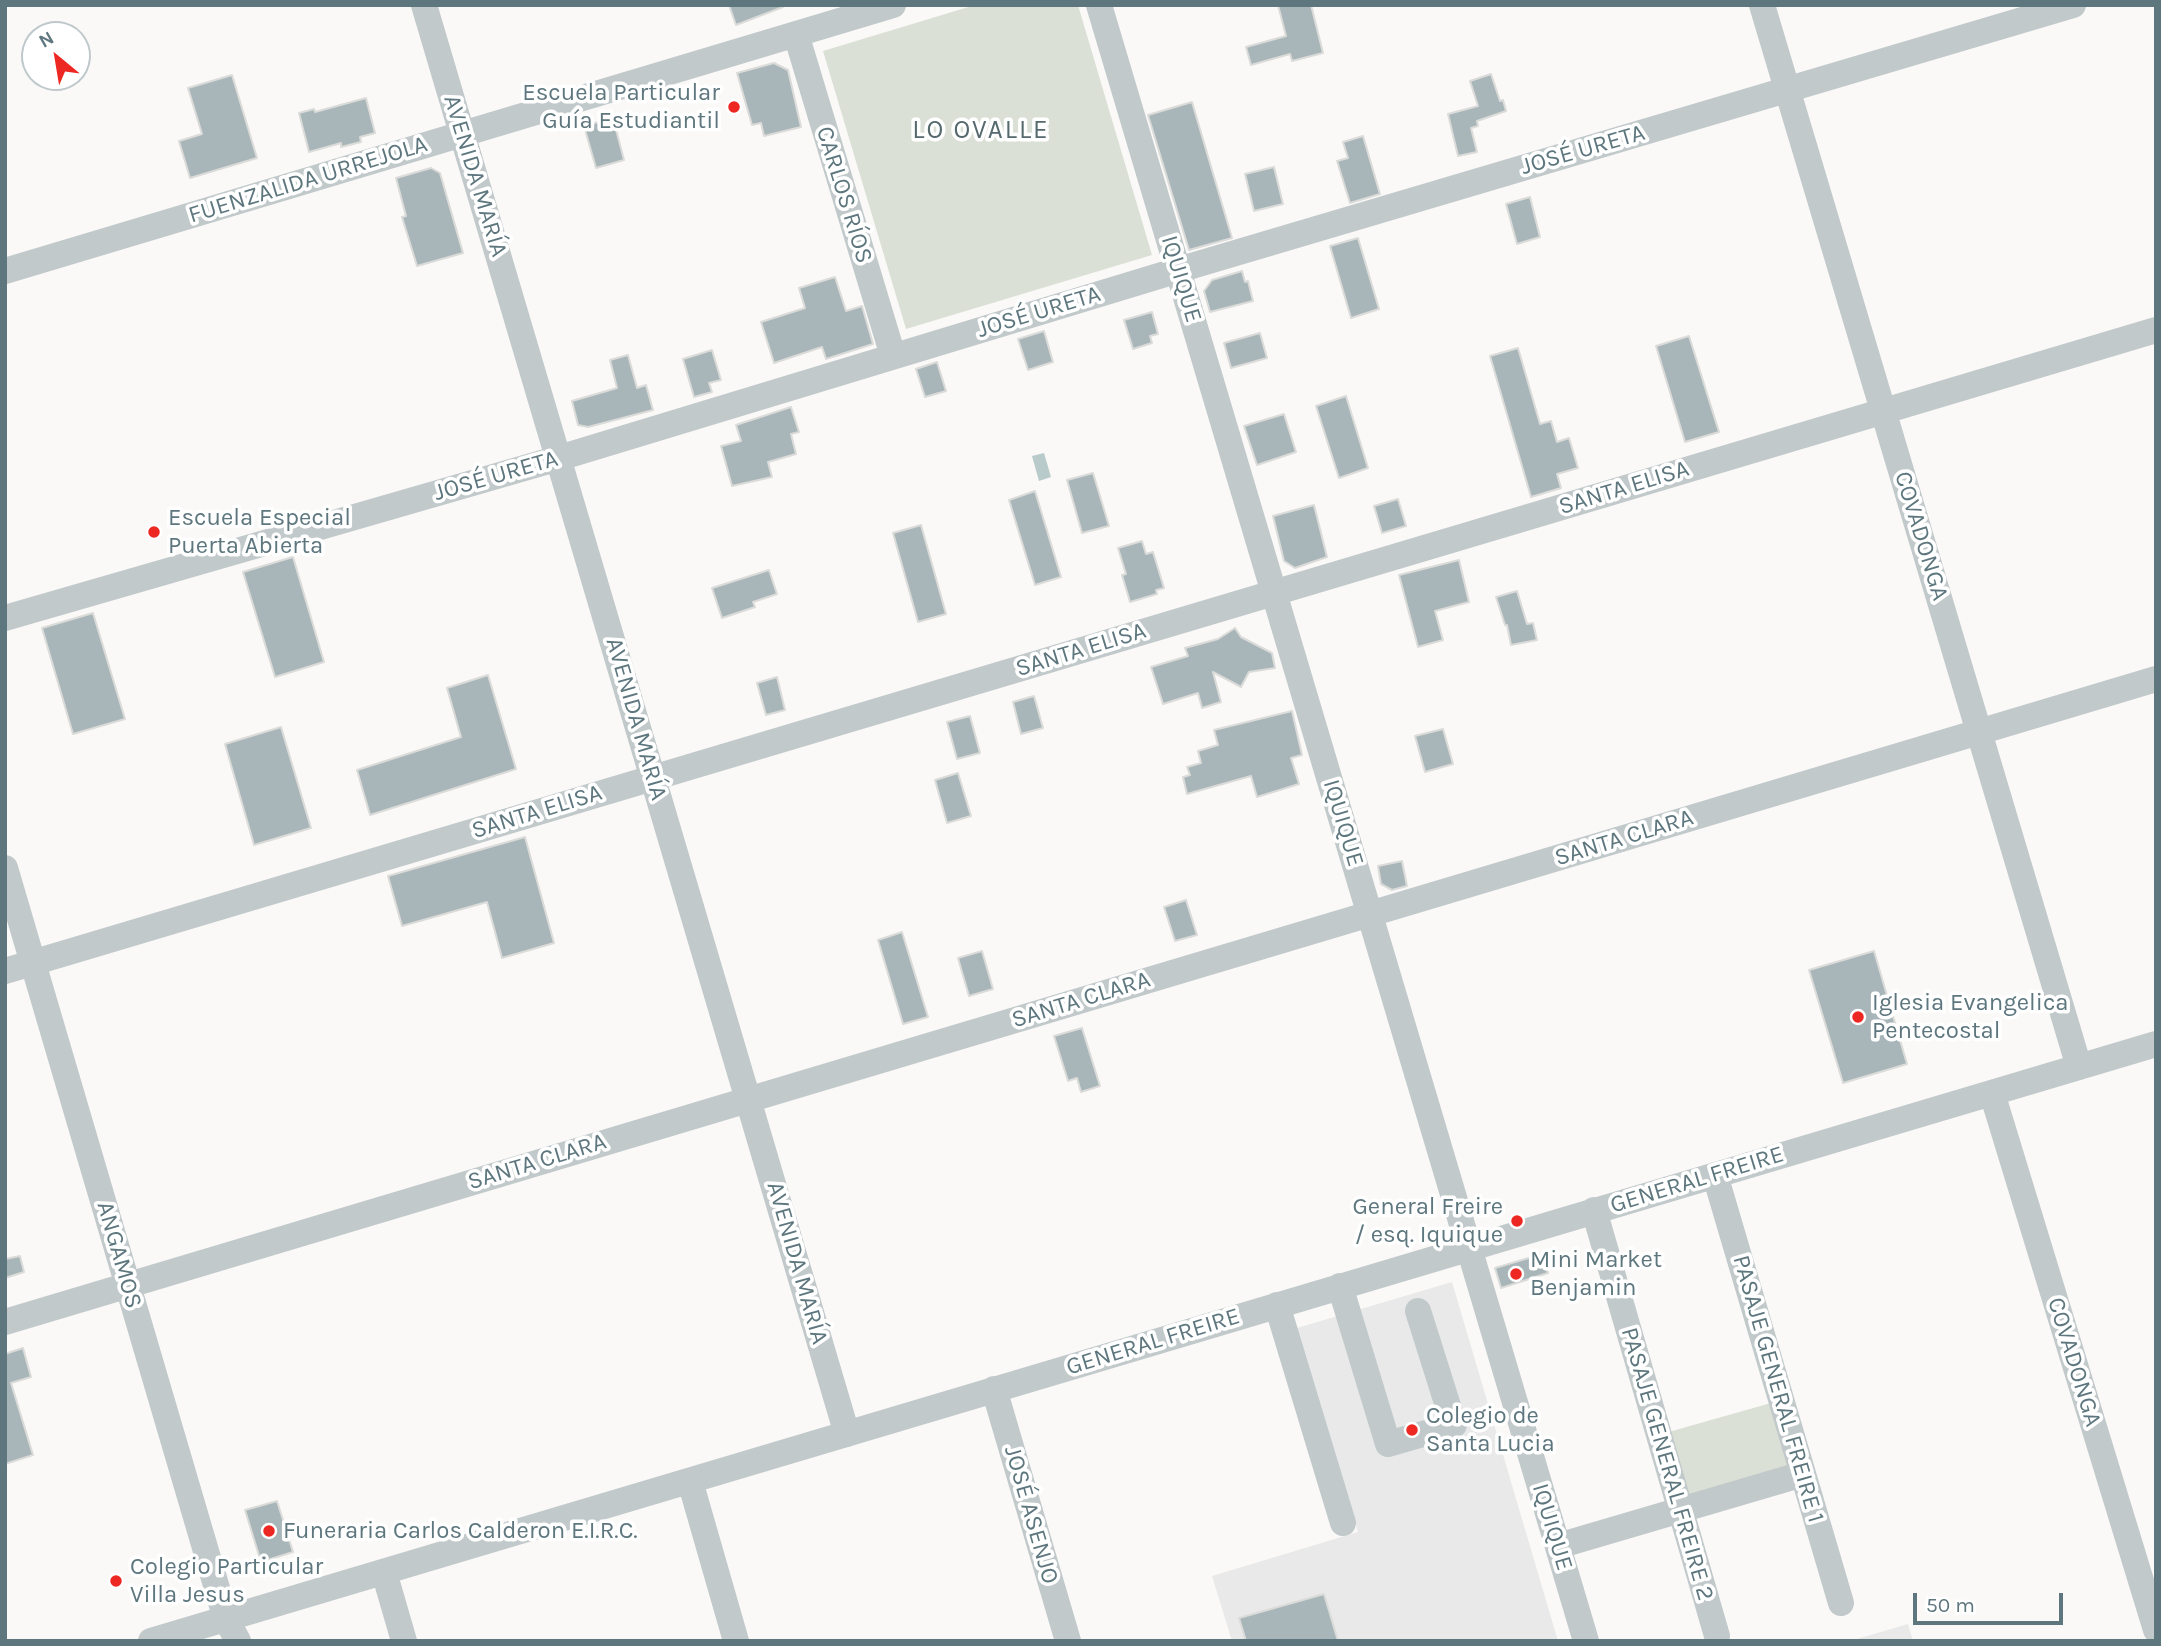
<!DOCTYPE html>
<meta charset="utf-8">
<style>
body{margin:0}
#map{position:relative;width:2161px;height:1646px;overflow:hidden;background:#faf9f7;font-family:Karla,sans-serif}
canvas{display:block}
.frame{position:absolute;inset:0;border:7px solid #5e777e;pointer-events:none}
.north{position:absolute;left:21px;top:21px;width:70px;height:70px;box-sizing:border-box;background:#fff;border:2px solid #bfc9cb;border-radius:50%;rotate:330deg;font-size:19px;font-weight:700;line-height:28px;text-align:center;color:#5e777e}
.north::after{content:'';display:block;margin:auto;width:24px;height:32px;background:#ed2823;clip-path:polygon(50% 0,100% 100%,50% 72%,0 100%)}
.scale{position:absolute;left:1913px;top:1593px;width:150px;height:32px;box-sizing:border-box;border:4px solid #5e777e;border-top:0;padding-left:9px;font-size:21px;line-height:24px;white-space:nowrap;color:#5e777e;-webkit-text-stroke:5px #fff;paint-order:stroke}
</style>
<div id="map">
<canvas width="2161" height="1646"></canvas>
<div class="frame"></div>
<div class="north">N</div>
<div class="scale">50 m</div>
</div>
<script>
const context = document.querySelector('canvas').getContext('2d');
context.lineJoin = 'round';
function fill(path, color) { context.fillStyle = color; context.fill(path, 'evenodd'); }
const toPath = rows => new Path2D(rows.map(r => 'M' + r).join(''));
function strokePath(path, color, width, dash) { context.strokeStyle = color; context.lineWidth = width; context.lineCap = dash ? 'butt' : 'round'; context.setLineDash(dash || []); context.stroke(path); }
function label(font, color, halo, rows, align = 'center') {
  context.font = font + ' Karla,sans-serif'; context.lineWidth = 7; context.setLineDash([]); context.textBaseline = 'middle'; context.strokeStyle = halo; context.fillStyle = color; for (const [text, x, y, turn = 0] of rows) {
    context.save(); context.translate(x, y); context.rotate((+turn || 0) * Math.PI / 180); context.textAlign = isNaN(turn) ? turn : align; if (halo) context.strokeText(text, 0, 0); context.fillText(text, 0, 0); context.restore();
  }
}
fill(toPath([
 [1452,1282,1558,1641,1232,1641,1212,1576,1358,1532,1297,1328],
 [1908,1624,1913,1641,1850,1641]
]), '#e8e9e8');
fill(toPath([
 [975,5,1078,5,1152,255,906,329,823,51],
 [1771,1403,1791,1470,1685,1502,1665,1433]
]), '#dbe0d6');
fill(toPath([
 [1044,453,1051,477,1039,481,1032,456]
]), '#b9cacb');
const building = toPath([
 [729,5,783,5,783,7,736,25,729,5],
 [1278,5,1311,5,1323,53,1292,61,1290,54,1251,65,1246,47,1286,36,1278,5],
 [774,63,788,70,801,127,764,136,761,123,752,125,737,73,774,63],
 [1491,74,1500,101,1503,100,1506,111,1477,121,1478,126,1471,128,1477,152,1458,156,1448,114,1478,106,1470,81,1491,74],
 [232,75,257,158,190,178,179,141,202,134,188,88,232,75],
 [366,98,375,133,360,137,361,142,341,147,341,143,309,152,299,113,314,109,315,112,366,98],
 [1192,102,1232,238,1189,250,1148,115,1192,102],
 [613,118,624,160,596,168,584,126,613,118],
 [1363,136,1380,194,1350,203,1337,161,1348,158,1343,142,1363,136],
 [1274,167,1283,204,1254,211,1245,174,1274,167],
 [431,168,440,173,463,253,417,266,402,217,406,216,396,178,431,168],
 [1530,197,1540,237,1517,244,1506,204,1530,197],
 [1358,238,1379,309,1351,318,1330,246,1358,238],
 [1242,271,1245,282,1248,281,1253,301,1210,312,1204,291,1212,280,1242,271],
 [835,277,846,311,862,306,873,344,826,359,822,347,774,363,761,322,805,308,799,288,835,277],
 [1152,312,1158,334,1150,336,1152,343,1133,349,1124,320,1152,312],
 [1044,331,1053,362,1028,370,1018,339,1044,331],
 [1260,333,1267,358,1231,368,1224,343,1260,333],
 [1689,336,1719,432,1685,442,1656,346,1689,336],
 [1518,348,1540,424,1551,421,1557,442,1569,438,1578,468,1557,474,1561,488,1531,497,1490,356,1518,348],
 [712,350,721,380,709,383,712,392,694,397,683,359,712,350],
 [628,355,637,388,646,385,653,410,588,427,578,425,572,401,617,388,610,360,628,355],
 [937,362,946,391,925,397,916,369,937,362],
 [1346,396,1368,468,1339,478,1316,406,1346,396],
 [791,407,799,432,791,434,796,454,768,462,772,477,732,486,721,446,741,441,736,425,791,407],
 [1284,414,1296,452,1257,465,1244,426,1284,414],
 [1093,473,1109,526,1082,533,1067,480,1093,473],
 [1035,491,1061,577,1035,585,1009,500,1035,491],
 [1398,499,1406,526,1382,533,1374,506,1398,499],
 [1314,505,1327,557,1295,568,1284,561,1273,516,1314,505],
 [921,525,946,614,918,622,893,533,921,525],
 [1142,541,1146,554,1153,552,1164,588,1156,590,1157,594,1130,602,1122,575,1126,574,1118,548,1142,541],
 [293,557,324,662,275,677,243,572,293,557],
 [1459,560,1469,602,1435,611,1443,640,1418,647,1399,575,1459,560],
 [769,570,777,594,753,602,755,607,722,618,712,588,769,570],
 [1517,591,1527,624,1533,623,1537,640,1511,645,1507,625,1505,625,1496,597,1517,591],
 [93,613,125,719,73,734,42,628,93,613],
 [1235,628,1241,637,1272,653,1275,668,1249,672,1241,687,1213,672,1221,702,1202,708,1198,693,1163,704,1151,667,1188,656,1185,648,1218,639,1235,628],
 [488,675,516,769,370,815,357,770,461,737,447,688,488,675],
 [777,677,785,710,766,715,757,683,777,677],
 [1034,696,1043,728,1021,734,1013,702,1034,696],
 [1292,711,1302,755,1291,758,1299,784,1257,797,1251,776,1187,794,1183,777,1190,775,1187,767,1201,763,1198,751,1218,745,1214,730,1292,711],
 [970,716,980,753,957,759,947,722,970,716],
 [281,727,311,828,254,845,225,744,281,727],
 [1443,729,1453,764,1425,772,1415,736,1443,729],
 [958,773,971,816,947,823,935,780,958,773],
 [525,837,554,943,502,958,487,902,402,926,388,876,525,837],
 [1402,861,1407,886,1392,890,1381,884,1378,866,1402,861],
 [1186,900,1197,935,1175,941,1164,907,1186,900],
 [902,932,928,1017,903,1024,878,940,902,932],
 [982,951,993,989,969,996,958,958,982,951],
 [1874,951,1907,1064,1843,1083,1809,970,1874,951],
 [1082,1028,1100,1086,1081,1092,1077,1078,1068,1081,1054,1036,1082,1028],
 [1542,1254,1548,1273,1501,1288,1495,1268,1542,1254],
 [20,1256,24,1272,5,1278,5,1259,20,1256],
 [23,1348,31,1377,11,1383,33,1455,5,1464,5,1354,23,1348],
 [277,1501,293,1552,261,1562,245,1510,277,1501],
 [1324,1594,1338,1641,1246,1641,1239,1618,1324,1594]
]);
fill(building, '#a9b6b9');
strokePath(building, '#dbdbd9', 2);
strokePath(toPath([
 [424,5,847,1434],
 [1099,5,1586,1641],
 [1762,5,2079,1067],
 [796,34,893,356],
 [5,271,893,5],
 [5,618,559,458,1195,265,2073,5],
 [5,868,226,1619,238,1641],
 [5,971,2156,330],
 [1992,1093,2156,1630],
 [1715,1175,1841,1603],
 [1594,1210,1717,1636],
 [1340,1286,1388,1444,1454,1425,1418,1311],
 [1277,1305,1343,1523],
 [5,1322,2156,679],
 [994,1389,1068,1641],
 [690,1481,736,1641],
 [1558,1546,1803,1474],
 [384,1572,404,1641],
 [151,1641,2156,1044]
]), '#c2c9cb', 26);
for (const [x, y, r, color] of [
 [734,107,7,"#ed2823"],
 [154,532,7,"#ed2823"],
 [1858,1017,7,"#ed2823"],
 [1517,1221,7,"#ed2823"],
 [1516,1274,7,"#ed2823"],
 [1412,1430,7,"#ed2823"],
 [269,1531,7,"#ed2823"],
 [116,1581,7,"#ed2823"]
]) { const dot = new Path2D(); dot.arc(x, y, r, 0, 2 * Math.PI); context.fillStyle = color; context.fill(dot); strokePath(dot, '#fff', 2.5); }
label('24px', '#5e777e', '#fff', [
 ["Escuela Particular",720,93,"right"],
 ["Guía Estudiantil",720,121,"right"],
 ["Escuela Especial",168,518],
 ["Puerta Abierta",168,546],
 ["Iglesia Evangelica",1872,1003],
 ["Pentecostal",1872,1031],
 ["General Freire",1503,1207,"right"],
 ["/ esq. Iquique",1503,1235,"right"],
 ["Mini Market",1530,1260],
 ["Benjamin",1530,1288],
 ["Colegio de",1426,1416],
 ["Santa Lucia",1426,1444],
 ["Funeraria Carlos Calderon E.I.R.C.",283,1531],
 ["Colegio Particular",130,1567],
 ["Villa Jesus",130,1595]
], 'left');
label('24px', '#5e777e', '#fff', [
 ["JOSÉ URETA",1583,150,-16],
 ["AVENIDA MARÍA",475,176,73],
 ["FUENZALIDA URREJOLA",308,180,-17],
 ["CARLOS RÍOS",844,195,73],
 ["IQUIQUE",1181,279,73],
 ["JOSÉ URETA",1039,312,-17],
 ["JOSÉ URETA",496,476,-16],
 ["SANTA ELISA",1624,488,-17],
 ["COVADONGA",1921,536,73],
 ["SANTA ELISA",1081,650,-17],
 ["AVENIDA MARÍA",636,719,74],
 ["SANTA ELISA",537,812,-17],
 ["IQUIQUE",1343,823,73],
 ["SANTA CLARA",1624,838,-17],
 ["SANTA CLARA",1081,1000,-17],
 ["SANTA CLARA",537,1162,-17],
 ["GENERAL FREIRE",1697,1180,-17],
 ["ANGAMOS",119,1255,74],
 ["AVENIDA MARÍA",797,1263,74],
 ["GENERAL FREIRE",1153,1342,-17],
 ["COVADONGA",2074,1362,73],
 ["PASAJE GENERAL FREIRE 1",1778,1389,74],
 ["PASAJE GENERAL FREIRE 2",1667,1464,74],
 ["JOSÉ ASENJO",1031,1515,74],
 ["IQUIQUE",1552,1527,73]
]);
context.letterSpacing = '2px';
label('26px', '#55696e', '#fff', [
 ["LO OVALLE",981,131]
]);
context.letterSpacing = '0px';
</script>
